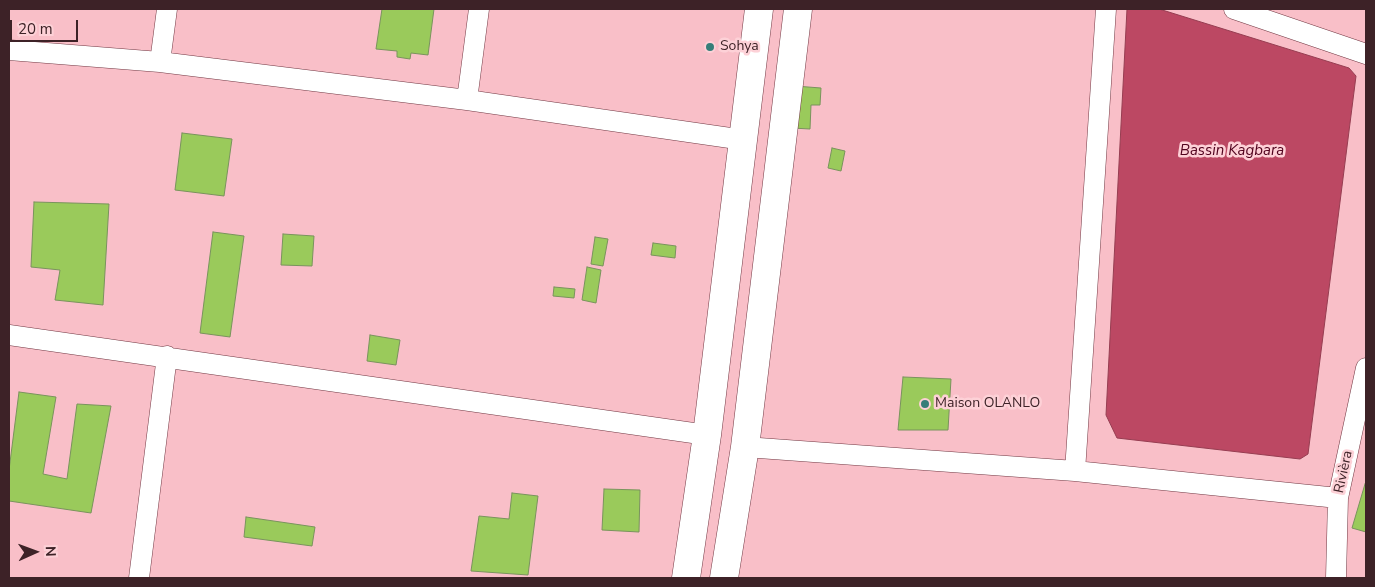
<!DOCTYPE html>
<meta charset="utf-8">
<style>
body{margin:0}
#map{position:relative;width:1375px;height:587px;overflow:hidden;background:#f9bfc8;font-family:"Nunito Sans",sans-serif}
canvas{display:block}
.frame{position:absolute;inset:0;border:10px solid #3d2227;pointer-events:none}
.north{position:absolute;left:10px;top:527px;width:50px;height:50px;-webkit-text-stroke:4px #fdd1d7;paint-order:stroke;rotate:88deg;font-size:14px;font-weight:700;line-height:20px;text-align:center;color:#3d2227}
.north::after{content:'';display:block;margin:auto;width:18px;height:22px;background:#3d2227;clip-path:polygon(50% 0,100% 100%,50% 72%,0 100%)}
.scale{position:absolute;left:10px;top:20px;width:68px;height:22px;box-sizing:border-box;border:2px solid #3d2227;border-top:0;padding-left:6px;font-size:15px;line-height:18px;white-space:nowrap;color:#3d2227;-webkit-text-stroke:4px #fdd1d7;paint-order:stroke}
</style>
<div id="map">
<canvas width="1375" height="587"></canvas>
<div class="frame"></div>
<div class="north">N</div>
<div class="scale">20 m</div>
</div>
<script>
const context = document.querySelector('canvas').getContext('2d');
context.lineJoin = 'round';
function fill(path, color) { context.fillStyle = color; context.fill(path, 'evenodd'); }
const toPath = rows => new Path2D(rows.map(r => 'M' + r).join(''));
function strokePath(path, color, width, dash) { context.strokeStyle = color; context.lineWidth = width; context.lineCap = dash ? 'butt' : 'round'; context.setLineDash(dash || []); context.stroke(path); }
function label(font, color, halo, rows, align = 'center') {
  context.font = font + ' "Nunito Sans",sans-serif'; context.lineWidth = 5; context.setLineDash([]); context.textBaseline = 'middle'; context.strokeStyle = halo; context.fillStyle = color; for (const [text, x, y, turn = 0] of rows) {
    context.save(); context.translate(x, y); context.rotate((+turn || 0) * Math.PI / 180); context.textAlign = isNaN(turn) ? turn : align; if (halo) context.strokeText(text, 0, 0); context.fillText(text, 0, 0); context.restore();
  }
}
const water = toPath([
 [1127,9,1159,9,1349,68,1356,76,1308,454,1300,459,1117,438,1106,415,1127,9]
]);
fill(water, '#bc4863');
strokePath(water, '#963d51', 1);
const building = toPath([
 [382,9,434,9,428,55,411,53,410,59,397,57,397,51,376,49,382,9],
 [795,86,821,88,820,105,811,105,810,129,792,128,795,86],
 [182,133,232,139,224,196,175,190,182,133],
 [832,148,845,151,841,171,828,168,832,148],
 [34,202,109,204,103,305,55,300,60,270,31,267,34,202],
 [213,232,244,236,230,337,200,333,213,232],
 [283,234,314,236,312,266,281,265,283,234],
 [595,237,608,239,603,266,591,264,595,237],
 [653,243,676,246,675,258,651,255,653,243],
 [587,267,601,270,596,303,582,300,587,267],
 [554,287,575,289,574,298,553,296,554,287],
 [370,335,400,340,396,365,367,361,370,335],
 [903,377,951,379,948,430,898,430,903,377],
 [19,392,56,397,43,474,67,479,77,404,111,406,91,513,9,501,9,470,19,392],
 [1365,484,1366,485,1366,532,1352,528,1365,484],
 [604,489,640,490,639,532,602,530,604,489],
 [512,493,538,496,528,575,471,571,479,516,509,519,512,493],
 [246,517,315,527,312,546,244,537,246,517]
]);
fill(building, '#9aca5b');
strokePath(building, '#79935c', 1);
const street = toPath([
 [1234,9,1366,54],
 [9,50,160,62,467,100,744,140],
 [160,62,167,9],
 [467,100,479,9],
 [9,335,707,435],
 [745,447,1075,471,1338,498],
 [1075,471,1106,9],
 [139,578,167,356],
 [1336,578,1338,498,1366,368]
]);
const secondary = toPath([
 [686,578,707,435,759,9],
 [724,578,745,447,798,9]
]);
strokePath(street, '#723843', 21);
strokePath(secondary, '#723843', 29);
strokePath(street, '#fff', 20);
strokePath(secondary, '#fff', 28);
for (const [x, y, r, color] of [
 [710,47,5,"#367e79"],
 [925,404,5,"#367e79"]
]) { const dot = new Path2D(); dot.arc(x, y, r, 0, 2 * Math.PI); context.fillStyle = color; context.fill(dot); strokePath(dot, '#fdd1d7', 2); }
label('14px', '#3d2227', '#fdd1d7', [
 ["Sohya",720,47],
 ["Maison OLANLO",935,404]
], 'left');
label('14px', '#3d2227', '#fdd1d7', [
 ["Rivièra",1344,472,-78]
]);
label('italic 15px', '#51031e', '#fdd1d7', [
 ["Bassin Kagbara",1232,151]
]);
</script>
